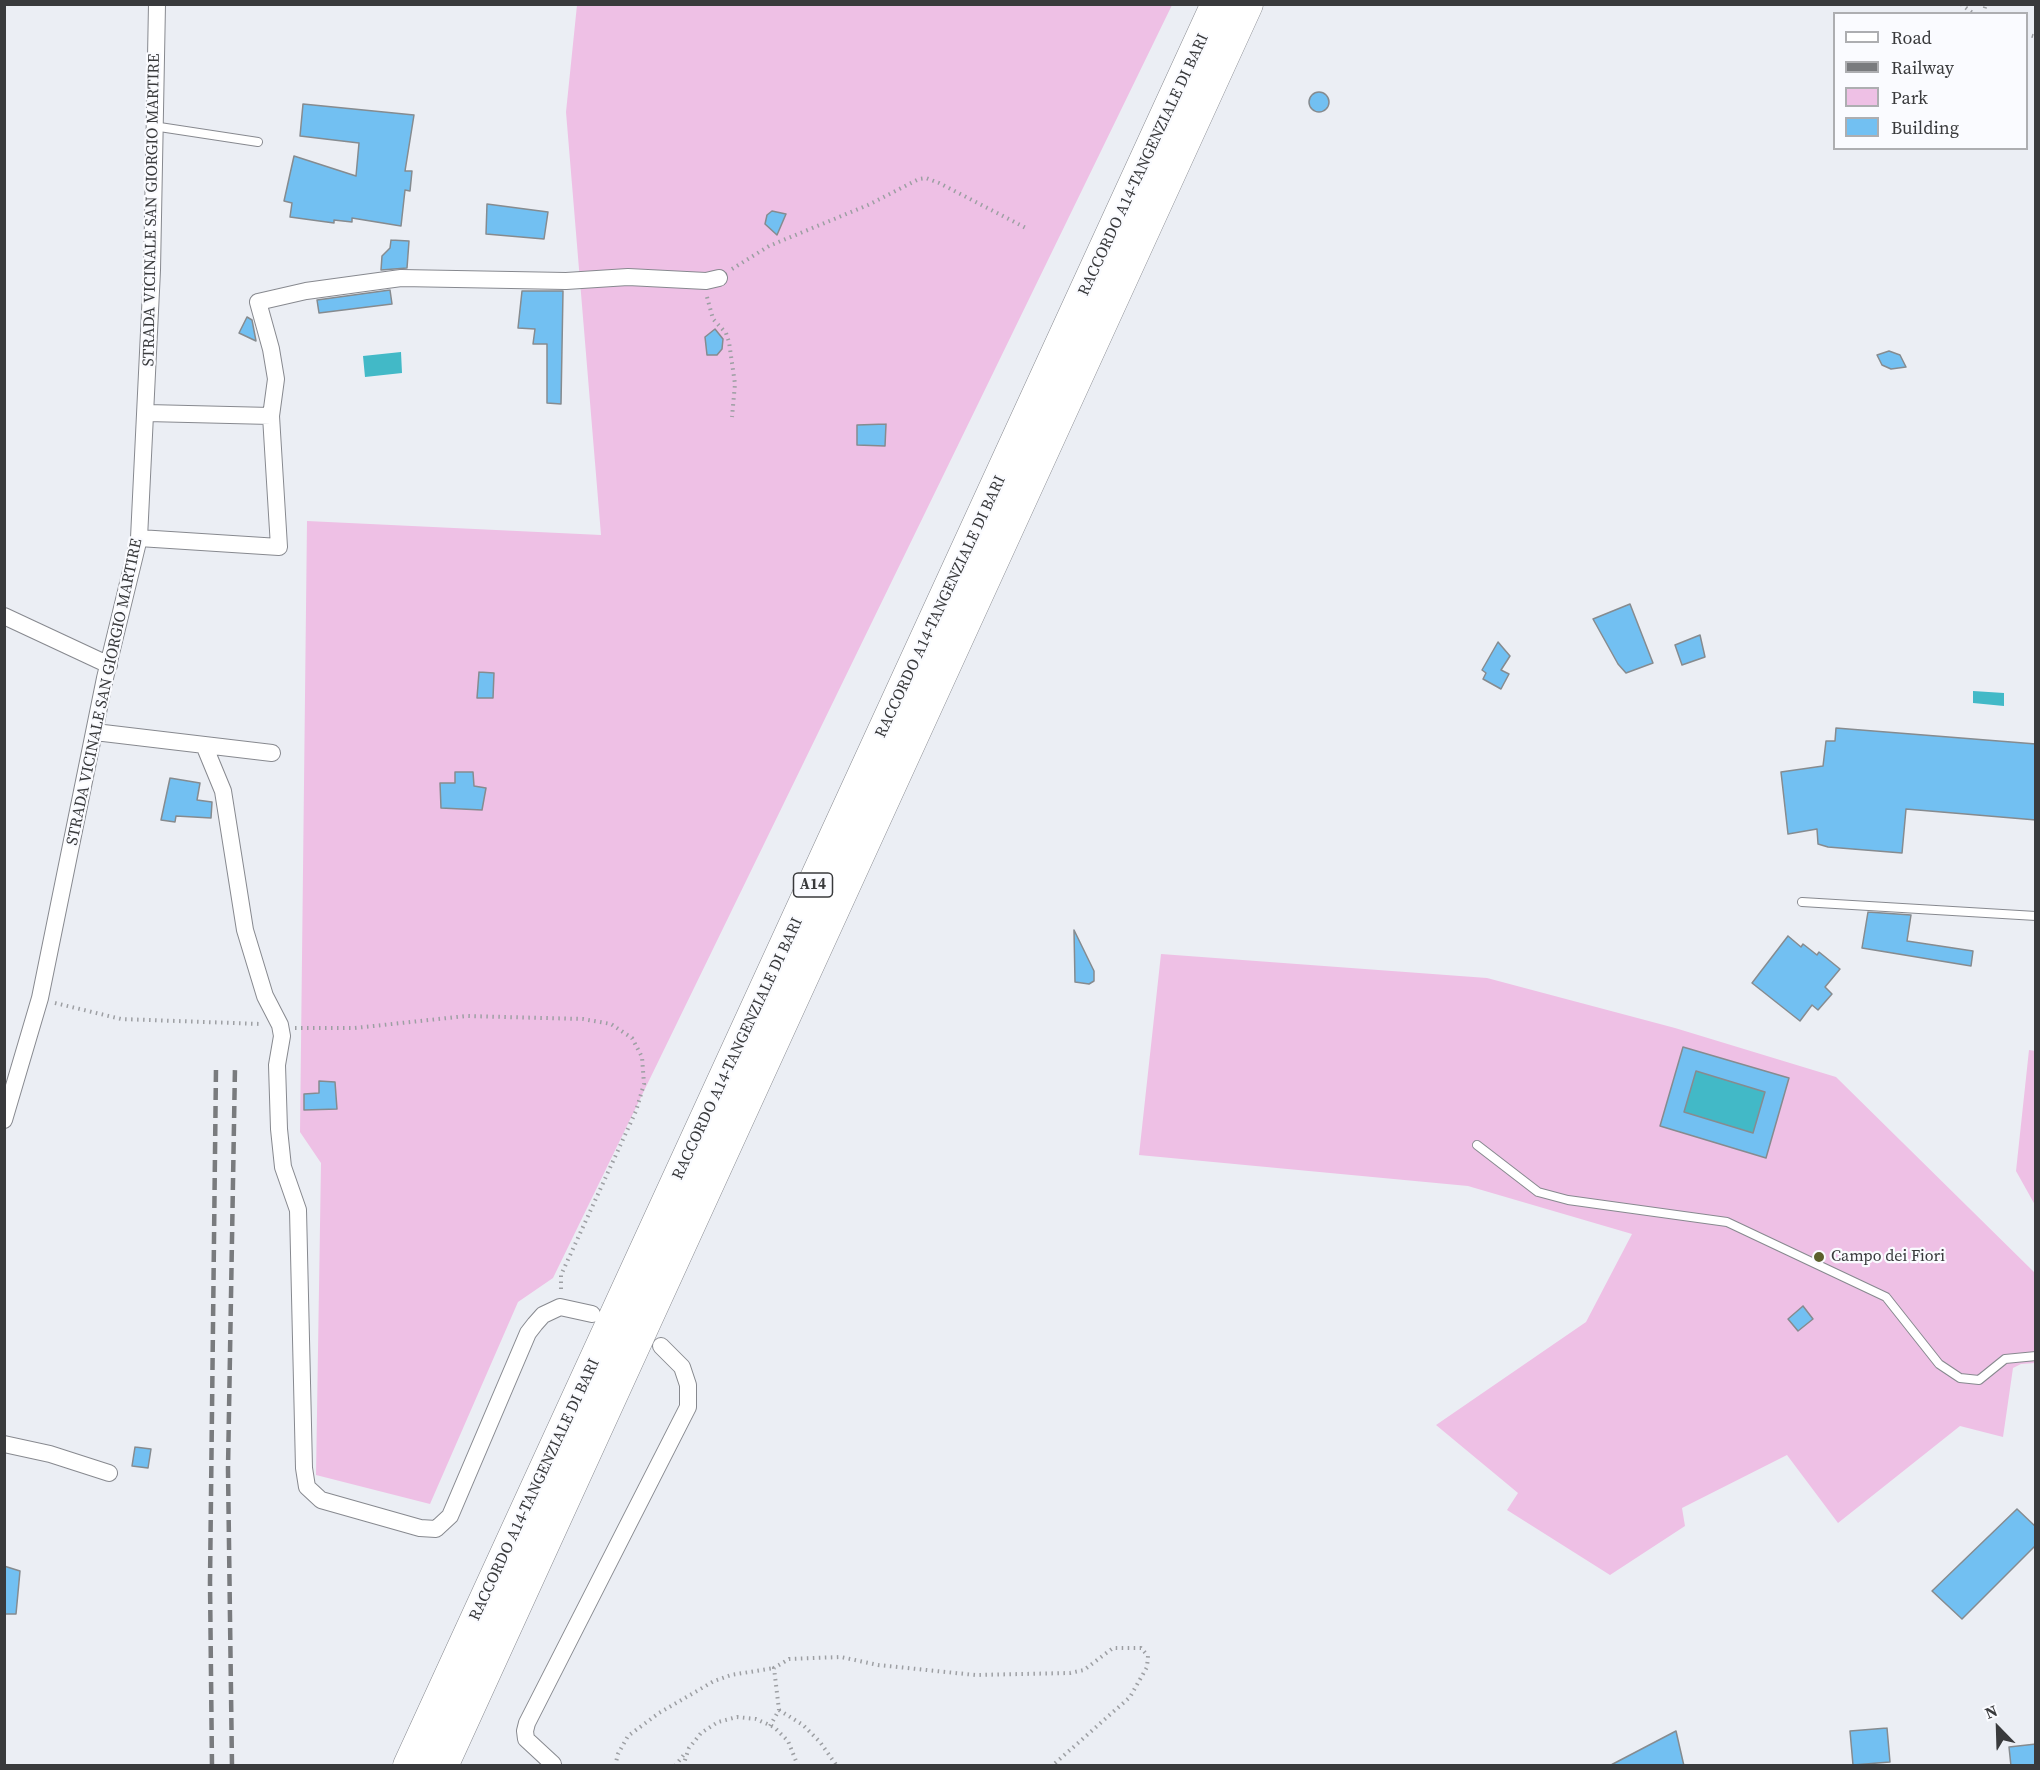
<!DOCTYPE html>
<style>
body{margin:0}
#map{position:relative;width:2040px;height:1770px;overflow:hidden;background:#ebeef4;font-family:"Source Serif 4",serif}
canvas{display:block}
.frame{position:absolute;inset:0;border:6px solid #393a3c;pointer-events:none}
.legend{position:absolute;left:1833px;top:12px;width:195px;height:138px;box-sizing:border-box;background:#fafbff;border:2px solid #adaeb1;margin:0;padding:8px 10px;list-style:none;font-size:18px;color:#393a3c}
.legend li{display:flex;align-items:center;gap:12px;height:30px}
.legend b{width:30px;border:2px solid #adaeb1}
.north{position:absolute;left:1968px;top:1698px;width:60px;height:60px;-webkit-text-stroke:4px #fafbff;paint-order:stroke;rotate:337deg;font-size:16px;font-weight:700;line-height:24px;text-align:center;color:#393a3c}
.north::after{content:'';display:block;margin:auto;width:21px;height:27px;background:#393a3c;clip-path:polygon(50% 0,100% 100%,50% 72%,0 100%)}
</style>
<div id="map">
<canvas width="2040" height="1770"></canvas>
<div class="frame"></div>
<ul class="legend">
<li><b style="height:8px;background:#fff"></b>Road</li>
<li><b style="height:8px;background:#797b7e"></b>Railway</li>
<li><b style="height:16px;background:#eec0e5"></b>Park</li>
<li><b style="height:16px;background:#72c0f2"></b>Building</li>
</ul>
<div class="north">N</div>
</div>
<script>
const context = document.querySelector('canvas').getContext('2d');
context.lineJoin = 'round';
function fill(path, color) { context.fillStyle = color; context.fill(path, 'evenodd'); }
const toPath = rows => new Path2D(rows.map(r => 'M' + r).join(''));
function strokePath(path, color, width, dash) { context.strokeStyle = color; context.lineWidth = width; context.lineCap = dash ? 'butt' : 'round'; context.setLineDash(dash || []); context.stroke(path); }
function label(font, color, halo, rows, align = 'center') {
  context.font = font + ' "Source Serif 4",serif'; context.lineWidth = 4.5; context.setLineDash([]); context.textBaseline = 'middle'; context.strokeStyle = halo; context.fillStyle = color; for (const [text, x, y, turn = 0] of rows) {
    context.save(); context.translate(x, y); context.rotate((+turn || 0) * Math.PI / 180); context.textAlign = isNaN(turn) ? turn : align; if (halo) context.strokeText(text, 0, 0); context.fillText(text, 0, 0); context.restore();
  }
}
fill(toPath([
 [577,5,1172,5,553,1278,518,1302,430,1504,316,1475,321,1163,300,1132,307,521,601,535,566,112],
 [1161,954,1487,978,1675,1028,1836,1077,2035,1273,2035,1363,2021,1364,2013,1368,2003,1437,1960,1426,1838,1523,1787,1455,1682,1508,1685,1526,1610,1575,1507,1510,1518,1493,1436,1425,1586,1322,1632,1234,1468,1186,1139,1155],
 [2029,1050,2036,1051,2035,1205,2016,1171]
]), '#eec0e5');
fill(toPath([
 [401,352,402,373,365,377,363,356],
 [1973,691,2004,693,2004,706,1973,703],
 [1696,1071,1765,1092,1753,1133,1684,1112]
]), '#42b9c7');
const building = toPath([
 '1309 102a10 10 0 1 1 20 0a10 10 0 1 1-20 0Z',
 [303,104,414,115,405,171,412,171,410,191,405,190,401,226,352,218,352,222,334,220,334,223,290,217,292,203,284,201,294,156,356,176,359,143,300,136,303,104],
 [487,204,548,212,544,239,486,234,487,204],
 [772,211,786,214,777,235,765,224,767,215,772,211],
 [391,240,409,241,407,268,381,270,382,256,390,248,391,240],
 [390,290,392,304,319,313,317,300,390,290],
 [522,291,563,291,561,404,547,403,547,344,533,344,535,329,518,328,522,291],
 [247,317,252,320,256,341,239,333,247,317],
 [715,329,723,339,722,349,717,355,707,355,705,337,715,329],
 [1889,351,1900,355,1906,367,1891,369,1882,365,1877,355,1889,351],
 [886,424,885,446,857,445,857,425,886,424],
 [1630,604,1653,663,1626,673,1618,664,1593,619,1630,604],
 [1700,635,1705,657,1682,665,1675,645,1700,635],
 [1498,642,1510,656,1501,670,1509,674,1501,689,1483,679,1486,673,1482,670,1498,642],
 [479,672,494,673,493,698,477,698,479,672],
 [1836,728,2036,744,2036,820,1906,809,1902,853,1828,847,1818,844,1817,829,1788,834,1781,772,1823,766,1826,741,1835,741,1836,728],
 [455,772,473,772,474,786,486,788,482,810,441,808,440,783,455,783,455,772],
 [170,778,200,783,197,800,212,802,211,818,176,816,175,822,161,820,170,778],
 [1868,912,1911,915,1907,941,1973,951,1971,966,1862,948,1868,912],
 [1074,930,1094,971,1094,981,1089,984,1075,982,1074,930],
 [1788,936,1801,947,1803,944,1817,955,1819,952,1840,969,1825,987,1832,994,1818,1010,1812,1005,1800,1021,1752,983,1788,936],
 [1683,1047,1789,1078,1766,1158,1660,1126,1683,1047],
 [1696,1071,1765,1092,1753,1133,1684,1112,1696,1071],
 [319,1081,335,1082,337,1109,304,1110,304,1094,319,1093,319,1081],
 [1803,1306,1813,1319,1798,1331,1788,1319,1803,1306],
 [135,1447,151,1449,148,1468,132,1466,135,1447],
 [2017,1509,2036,1527,2036,1545,1962,1619,1932,1591,2017,1509],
 [4,1566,20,1571,16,1614,4,1614,4,1566],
 [1887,1728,1890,1762,1853,1765,1850,1731,1887,1728],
 [1676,1731,1684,1766,1609,1766,1676,1731],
 [2036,1744,2036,1766,2011,1766,2009,1747,2036,1744]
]);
fill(building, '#72c0f2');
strokePath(building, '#868b8f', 1.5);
const lane = toPath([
 [153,126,258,142],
 [1802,902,2036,916],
 [1477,1145,1538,1192,1568,1200,1727,1222,1886,1297,1939,1364,1960,1378,1979,1380,2005,1359,2036,1356]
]);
const street = toPath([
 [147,413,271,416],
 [139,538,279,547,271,416,276,379,271,349,258,302,306,291,401,278,566,281,628,277,706,281,719,278],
 [4,616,109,665],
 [95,732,272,753],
 [204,745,223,791,245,930,265,996,280,1025,282,1036,277,1065,279,1129,283,1167,298,1210,304,1468,307,1487,321,1500,420,1528,436,1529,450,1516,528,1333,535,1324,543,1315,560,1307,592,1314],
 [4,1120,40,998,105,678,139,538,152,270,157,4],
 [4,1444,50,1454,109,1473],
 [553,1764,526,1739,525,1731,527,1723,688,1407,688,1385,682,1367,661,1346]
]);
const highway = toPath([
 [409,1766,1217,4],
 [442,1766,1247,4]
]);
strokePath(lane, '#87898f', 10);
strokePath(street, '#87898f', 18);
strokePath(highway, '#87898f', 33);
strokePath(toPath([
 [1961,4,1974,14],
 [1983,14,1986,4],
 [2026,34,2036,37],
 [732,269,769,246,868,205,919,179,926,178,939,183,1026,228],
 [707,297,713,319,726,333,729,342,735,384,732,417],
 [55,1003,121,1019,261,1024],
 [295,1028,355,1028,466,1016,583,1019,611,1024,632,1038,642,1057,644,1084,636,1111,561,1275,561,1293],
 [779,1710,803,1725,820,1742,837,1766],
 [770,1726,779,1710,774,1668,789,1659,841,1657,878,1665,975,1675,1070,1673,1084,1670,1113,1648,1141,1648,1148,1656,1147,1667,1130,1697,1052,1766],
 [615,1766,618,1754,628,1736,659,1713,714,1681,731,1675,774,1668],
 [675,1766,686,1752],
 [683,1766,689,1748,701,1733,718,1722,737,1717,756,1719,774,1727,788,1741,798,1766]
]), '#9d9fa3', 4, [1.5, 4.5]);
strokePath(lane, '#fff', 8);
strokePath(street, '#fff', 16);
strokePath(highway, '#fff', 32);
strokePath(toPath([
 [212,1766,210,1582,216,1068],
 [232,1766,228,1469,235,1067]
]), '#797b7e', 4.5, [12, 6]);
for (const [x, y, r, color] of [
 [1819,1257,6,"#5c5f2c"]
]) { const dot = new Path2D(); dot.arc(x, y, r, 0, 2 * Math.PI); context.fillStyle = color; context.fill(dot); strokePath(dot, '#fafbff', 2); }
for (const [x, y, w] of [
 [813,885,39]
]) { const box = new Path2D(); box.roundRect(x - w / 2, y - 12, w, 24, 4.5); context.fillStyle = '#fafbff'; context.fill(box); strokePath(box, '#393a3c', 1.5); }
label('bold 15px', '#393a3c', null, [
 ["A14",813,885]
]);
label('16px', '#393a3c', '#fafbff', [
 ["RACCORDO A14-TANGENZIALE DI BARI",1144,165,-65],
 ["STRADA VICINALE SAN GIORGIO MARTIRE",152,210,-89],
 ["RACCORDO A14-TANGENZIALE DI BARI",941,607,-65],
 ["STRADA VICINALE SAN GIORGIO MARTIRE",105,692,-78],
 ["RACCORDO A14-TANGENZIALE DI BARI",738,1049,-65],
 ["RACCORDO A14-TANGENZIALE DI BARI",535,1490,-65]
]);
label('16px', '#393a3c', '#fafbff', [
 ["Campo dei Fiori",1831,1257]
], 'left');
</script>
